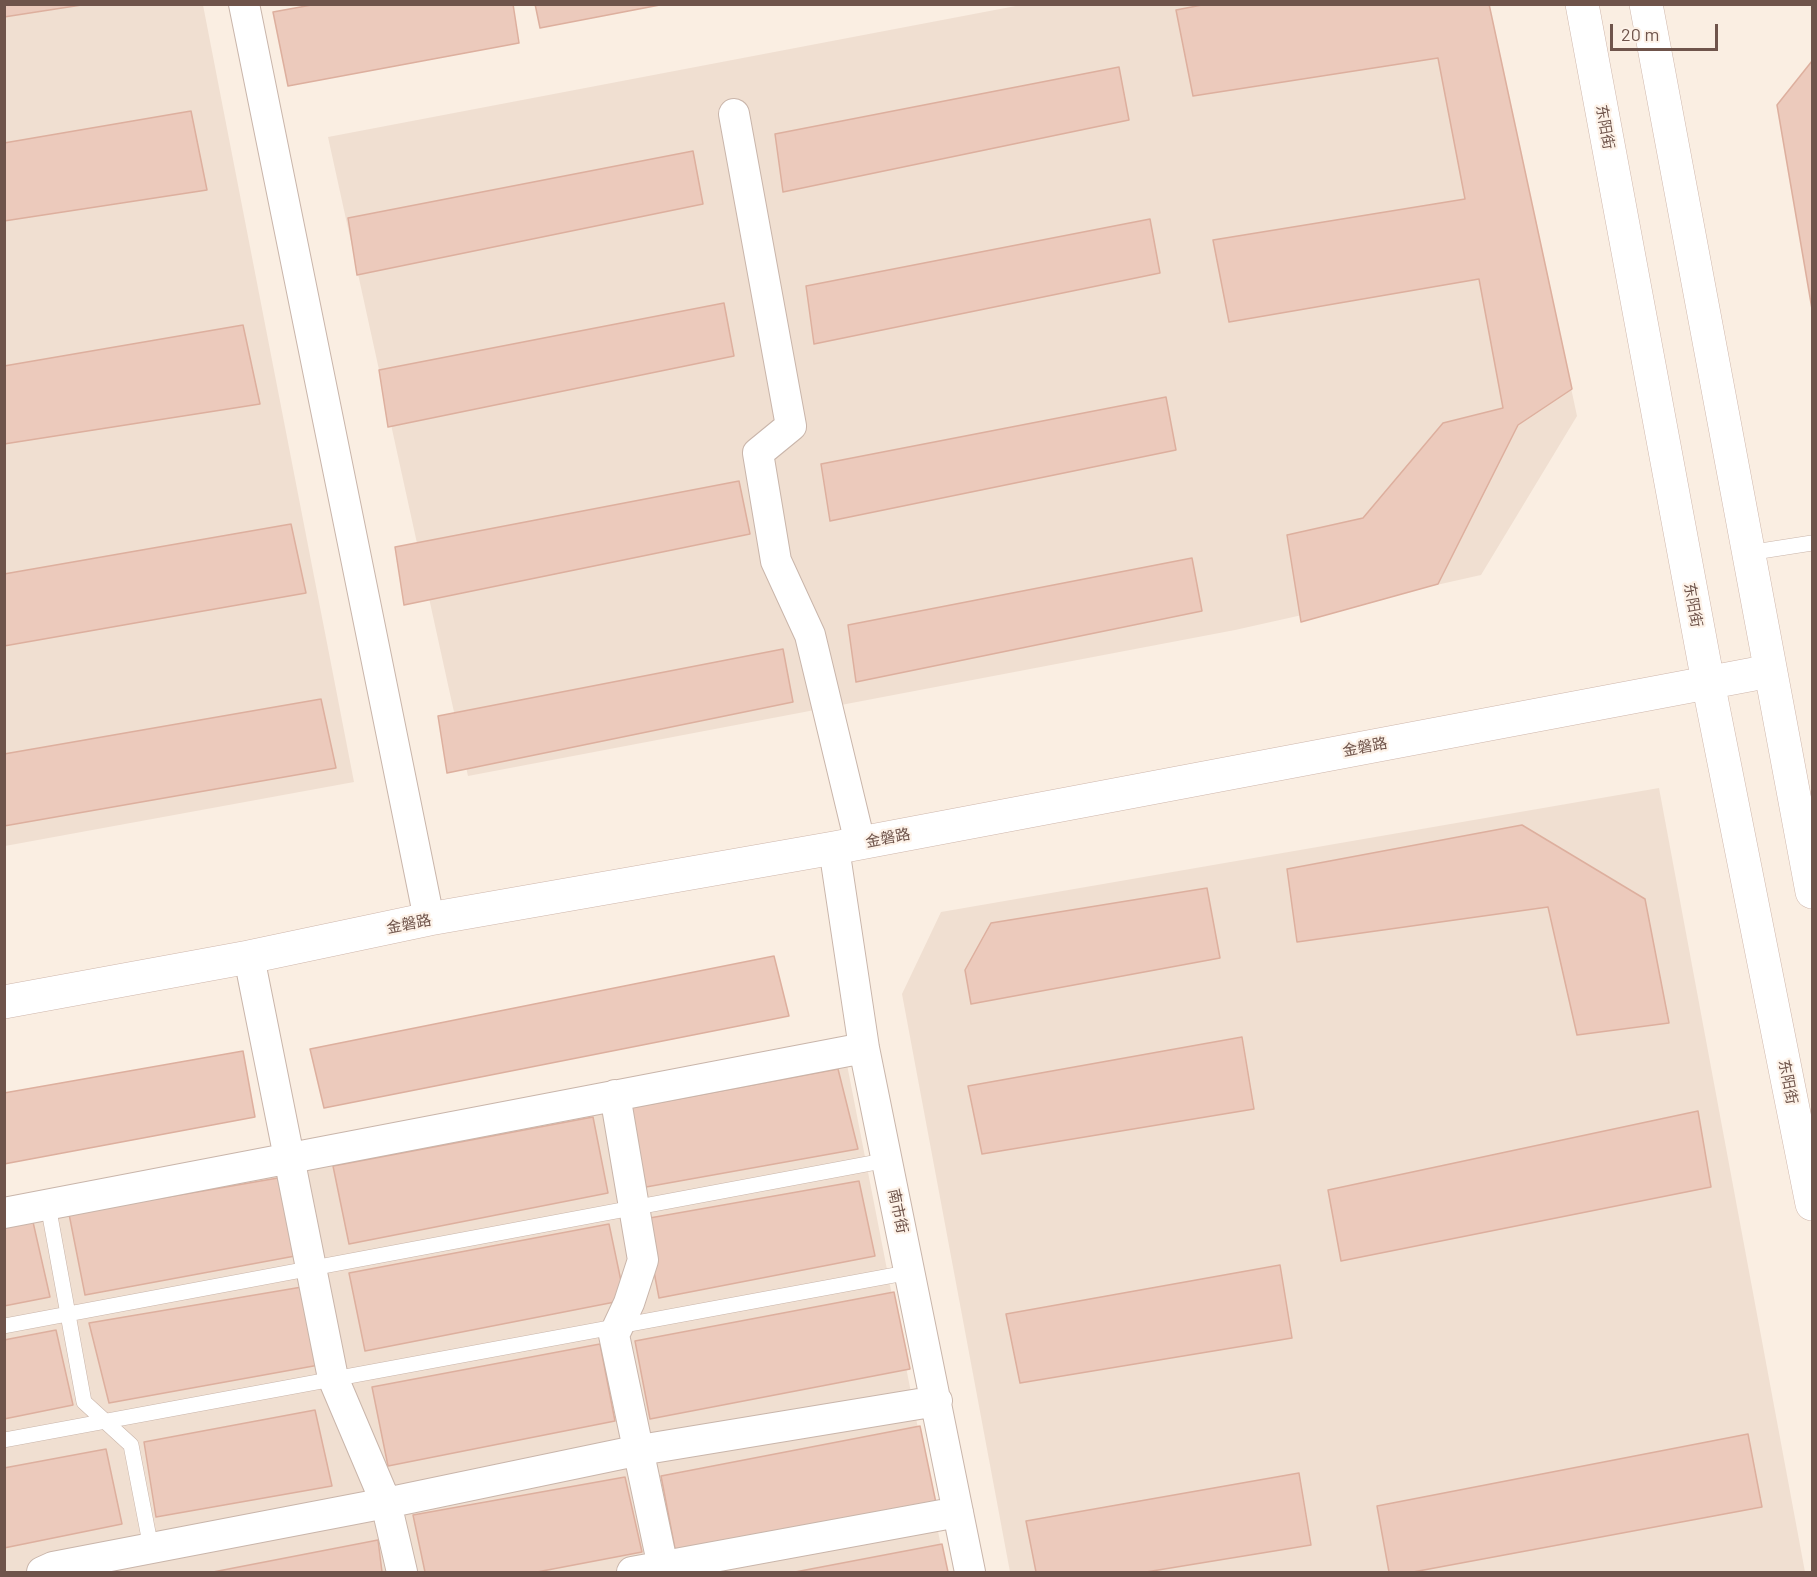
<!DOCTYPE html>
<meta charset="utf-8">
<style>
body{margin:0}
#map{position:relative;width:1817px;height:1577px;overflow:hidden;background:#faeee2;font-family:Barlow,sans-serif}
canvas{display:block}
.frame{position:absolute;inset:0;border:6px solid #6f544b;pointer-events:none}
.scale{position:absolute;left:1610px;top:24px;width:108px;height:27px;box-sizing:border-box;border:3px solid #6f544b;border-top:0;padding-left:8px;font-size:18px;line-height:21px;white-space:nowrap;color:#6f544b;-webkit-text-stroke:4px #fdf2e8;paint-order:stroke}
</style>
<div id="map">
<canvas width="1817" height="1577"></canvas>
<div class="frame"></div>
<div class="scale">20 m</div>
</div>
<script>
const context = document.querySelector('canvas').getContext('2d');
context.lineJoin = 'round';
function fill(path, color) { context.fillStyle = color; context.fill(path, 'evenodd'); }
const toPath = rows => new Path2D(rows.map(r => 'M' + r).join(''));
function strokePath(path, color, width, dash) { context.strokeStyle = color; context.lineWidth = width; context.lineCap = dash ? 'butt' : 'round'; context.setLineDash(dash || []); context.stroke(path); }
function label(font, color, halo, rows, align = 'center') {
  context.font = font + ' Barlow,"Noto Sans SC",sans-serif'; context.lineWidth = 4.5; context.setLineDash([]); context.textBaseline = 'middle'; context.strokeStyle = halo; context.fillStyle = color; for (const [text, x, y, turn = 0] of rows) {
    context.save(); context.translate(x, y); context.rotate((+turn || 0) * Math.PI / 180); context.textAlign = isNaN(turn) ? turn : align; if (halo) context.strokeText(text, 0, 0); context.fillText(text, 0, 0); context.restore();
  }
}
fill(toPath([
 [5,5,203,5,354,782,5,846],
 [1021,5,1489,5,1577,416,1481,575,1235,630,468,776,328,137],
 [1659,788,1805,1572,1010,1572,902,994,941,912],
 [842,1039,946,1572,5,1572,4,1221]
]), '#f0dfd1');
const building = toPath([
 [4,4,88,4,4,17,4,4],
 [317,4,513,4,519,43,288,86,273,12,317,4],
 [535,4,665,4,540,28,535,4],
 [1207,4,1489,4,1572,389,1518,425,1438,584,1301,622,1287,535,1363,518,1443,423,1503,408,1479,279,1229,322,1213,240,1465,199,1438,58,1193,96,1176,10,1207,4],
 [1812,61,1812,309,1777,105,1812,61],
 [1119,67,1129,120,783,192,775,134,1119,67],
 [191,111,207,190,4,221,4,143,191,111],
 [693,151,703,204,357,275,348,218,693,151],
 [1150,219,1160,273,814,344,806,286,1150,219],
 [724,303,734,356,388,427,379,370,724,303],
 [243,325,260,404,4,444,4,366,243,325],
 [1166,397,1176,450,830,521,821,464,1166,397],
 [739,481,750,534,404,605,395,547,739,481],
 [291,524,306,593,4,646,4,574,291,524],
 [1192,558,1202,611,856,682,848,625,1192,558],
 [783,649,793,702,447,773,438,716,783,649],
 [321,699,336,768,4,826,4,754,321,699],
 [1522,825,1645,899,1669,1023,1577,1035,1548,907,1297,942,1287,869,1522,825],
 [1207,888,1220,958,971,1004,965,970,991,923,1207,888],
 [774,956,789,1016,324,1108,310,1049,774,956],
 [1242,1037,1254,1109,982,1154,968,1086,1242,1037],
 [243,1051,255,1117,4,1164,4,1093,243,1051],
 [838,1069,858,1149,646,1187,630,1108,838,1069],
 [1698,1111,1711,1187,1341,1261,1328,1190,1698,1111],
 [593,1117,608,1193,349,1244,333,1166,593,1117],
 [278,1178,295,1256,85,1295,69,1214,278,1178],
 [859,1181,875,1256,659,1298,644,1219,859,1181],
 [33,1222,50,1297,4,1306,4,1227,33,1222],
 [609,1224,625,1300,365,1351,349,1273,609,1224],
 [1280,1265,1292,1338,1020,1383,1006,1314,1280,1265],
 [302,1287,319,1365,109,1403,89,1323,302,1287],
 [894,1292,910,1369,650,1419,635,1341,894,1292],
 [56,1330,73,1405,4,1419,4,1340,56,1330],
 [600,1344,615,1421,388,1466,372,1387,600,1344],
 [315,1410,332,1486,156,1517,144,1442,315,1410],
 [920,1426,936,1503,676,1554,661,1476,920,1426],
 [1748,1434,1762,1507,1413,1572,1389,1572,1377,1506,1748,1434],
 [106,1449,122,1524,4,1548,4,1468,106,1449],
 [1299,1473,1311,1545,1146,1572,1036,1572,1026,1521,1299,1473],
 [625,1477,642,1552,537,1572,425,1572,413,1515,625,1477],
 [378,1540,382,1572,213,1572,378,1540],
 [942,1544,948,1572,795,1572,942,1544]
]);
fill(building, '#eccabc');
strokePath(building, '#ddaf9e', 1.5);
const lane = toPath([
 [1748,553,1812,543],
 [48,1205,84,1402,131,1445,151,1548],
 [4,1326,888,1160],
 [4,1440,911,1272]
]);
const street = toPath([
 [244,4,429,919],
 [734,114,791,426,758,453,776,561,810,635,860,843],
 [834,848,864,1048,970,1572],
 [249,957,333,1378,386,1503,402,1572],
 [615,1095,643,1260,629,1303,614,1335,664,1572],
 [4,1213,864,1048],
 [42,1572,53,1567,386,1503,640,1450,937,1401],
 [632,1572,958,1512]
]);
const secondary = toPath([
 [1582,4,1708,682,1812,1204],
 [1646,4,1812,892],
 [4,1002,249,957,429,919,834,848,1770,671]
]);
strokePath(lane, '#c9b5aa', 16);
strokePath(street, '#c9b5aa', 32);
strokePath(secondary, '#ceb6ab', 34);
strokePath(lane, '#fff', 15);
strokePath(street, '#fff', 30);
strokePath(secondary, '#fff', 33);
label('15px', '#6f544b', '#fdf2e8', [
 ["东阳街",1605,127,80],
 ["东阳街",1693,605,80],
 ["金磐路",1365,747,-11],
 ["金磐路",888,838,-11],
 ["金磐路",409,924,-11],
 ["东阳街",1788,1082,79],
 ["南市街",898,1211,78]
]);
</script>
